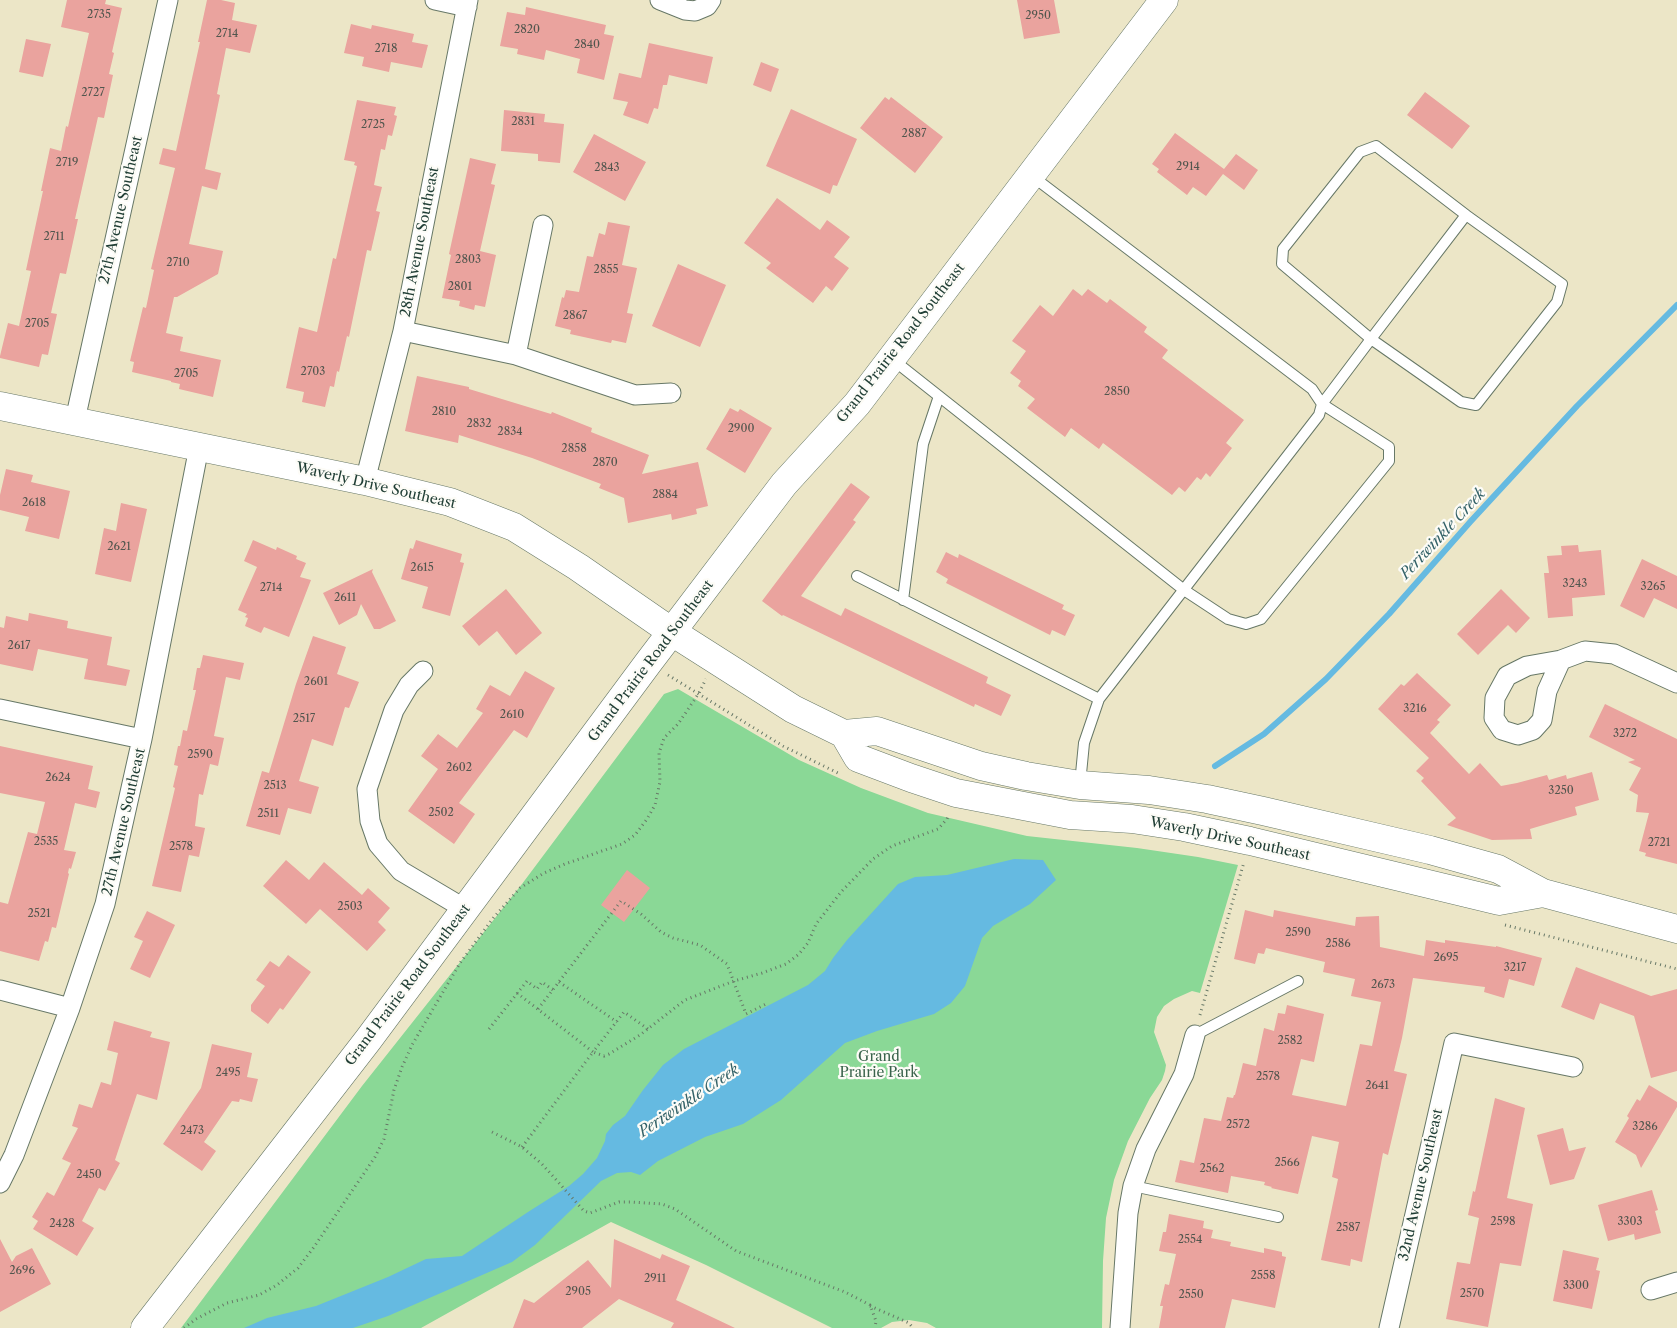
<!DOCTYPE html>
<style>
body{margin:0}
canvas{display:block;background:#ece6c7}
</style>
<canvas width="1677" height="1328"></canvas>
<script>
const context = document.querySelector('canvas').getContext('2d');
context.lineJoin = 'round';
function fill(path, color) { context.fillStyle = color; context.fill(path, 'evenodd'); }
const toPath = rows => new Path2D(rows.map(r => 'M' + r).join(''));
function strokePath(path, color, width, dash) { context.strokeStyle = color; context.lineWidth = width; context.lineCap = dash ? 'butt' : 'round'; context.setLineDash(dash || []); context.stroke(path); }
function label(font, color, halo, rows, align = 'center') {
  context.font = font + ' "Libre Caslon Text",serif'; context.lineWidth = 4.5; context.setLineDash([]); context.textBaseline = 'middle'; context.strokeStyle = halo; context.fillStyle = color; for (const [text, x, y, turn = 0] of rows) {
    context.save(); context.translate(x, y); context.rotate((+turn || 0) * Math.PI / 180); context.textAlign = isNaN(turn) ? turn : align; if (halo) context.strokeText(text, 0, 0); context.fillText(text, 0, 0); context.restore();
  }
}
fill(toPath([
 [678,689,799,760,861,788,928,813,1027,836,1137,848,1198,857,1238,865,1200,993,1192,991,1174,999,1164,1006,1157,1017,1154,1032,1166,1065,1165,1071,1162,1080,1150,1098,1128,1141,1114,1180,1106,1218,1103,1261,1102,1328,936,1328,927,1323,909,1320,892,1322,881,1328,832,1328,706,1265,611,1222,421,1328,181,1328,362,1086,522,884,664,694]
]), '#8ad896');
fill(toPath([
 [1014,859,1043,860,1056,880,1030,904,993,926,982,938,965,986,951,1003,934,1014,877,1031,845,1043,781,1100,743,1124,705,1137,658,1161,640,1175,631,1172,617,1173,601,1181,535,1245,512,1262,388,1316,353,1328,244,1328,267,1318,316,1306,388,1277,426,1259,462,1256,528,1212,569,1186,583,1174,597,1158,605,1141,606,1134,613,1125,625,1116,643,1090,663,1065,684,1049,808,985,825,971,833,958,847,940,898,884,915,877,947,875]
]), '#65bae1');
strokePath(toPath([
 [1215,766,1264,734,1326,679,1389,614,1471,521,1577,406,1677,305]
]), '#65bae1', 6);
fill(toPath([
 [67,0,106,0,105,4,122,8,112,52,114,53,109,74,113,75,104,118,98,117,75,219,78,219,66,274,60,273,51,313,57,314,48,355,42,354,39,367,0,358,0,356,8,323,19,326,31,271,26,270,43,191,41,191,50,148,61,151,66,126,68,127,89,33,61,27],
 [207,0,221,0,235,3,232,20,257,25,250,53,226,48,217,94,220,95,205,169,221,173,217,190,202,186,189,244,223,251,218,274,177,297,174,297,166,333,183,337,180,351,221,360,213,397,179,389,180,384,171,382,171,381,132,372,134,362,130,361,143,307,146,308,154,270,151,269,175,168,159,164,163,148,176,151,200,42,198,42],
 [1017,0,1054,0,1060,33,1024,39],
 [526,7,606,25,604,34,614,36,604,80,577,73,580,59,546,50,544,60,517,54,518,49,500,46,507,12,525,15],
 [351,24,371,29,372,25,414,34,412,42,428,45,422,68,391,62,389,72,362,66,364,57,344,53],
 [26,39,51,44,43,77,19,72],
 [649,43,713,57,707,84,669,75,667,85,663,85,658,109,654,108,648,124,623,115,628,102,613,99,619,73,641,78],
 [761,62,779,69,771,92,753,85],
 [1425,92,1470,126,1452,149,1407,115],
 [885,97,889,100,891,97,943,137,915,173,860,128],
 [357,100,396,107,394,115,397,116,392,136,388,135,385,150,381,149,374,185,382,187,376,211,380,212,371,251,367,250,349,337,347,336,339,372,337,371,334,387,330,386,325,407,302,402,304,392,286,388,299,327,317,332,333,258,336,259,357,166,354,165,355,162,344,160],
 [791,109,857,139,837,186,833,185,830,194,766,166],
 [504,110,545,114,544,122,564,124,560,163,538,161,538,154,501,151],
 [1175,133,1224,169,1236,154,1258,170,1244,190,1223,174,1206,196,1193,187,1187,195,1157,172,1159,169,1152,164],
 [594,134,646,162,625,201,573,172],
 [470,158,496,164,491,184,495,185,480,251,496,255,485,307,475,305,474,310,459,306,460,301,442,298,451,255,449,254],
 [777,198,820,230,827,220,850,237,834,257,849,268,832,291,826,286,813,303,766,268,771,263,744,243],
 [608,222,630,226,622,265,637,268,627,313,633,314,626,343,612,340,611,343,570,334,571,330,555,326,562,297,564,298,566,290,579,292,587,256,593,257,599,233,605,235],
 [678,264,726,285,700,347,652,326],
 [1073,289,1082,296,1088,289,1107,303,1110,299,1147,327,1144,332,1168,350,1162,358,1244,420,1226,443,1232,448,1210,477,1206,473,1201,480,1197,477,1185,492,1179,487,1172,495,1103,443,1099,449,1071,428,1065,437,1027,408,1035,399,1018,386,1021,381,1010,373,1026,351,1012,341,1040,305,1053,316],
 [417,376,469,387,469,389,551,414,552,412,592,428,591,432,649,455,642,474,698,462,708,506,696,509,697,514,672,520,671,514,628,523,624,498,599,488,601,484,532,458,459,435,458,443,405,431],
 [730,408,738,412,740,409,772,428,745,473,706,449],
 [6,469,33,475,31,482,70,491,59,539,25,531,29,517,0,510,0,495],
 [851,483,870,497,853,520,856,522,801,596,841,616,845,608,988,677,986,683,1011,695,1001,716,975,704,974,707,783,615,782,616,762,601],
 [121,503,147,509,131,582,95,574,104,528,116,531],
 [253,540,276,550,277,547,297,556,296,559,306,563,300,577,311,580,289,637,264,627,261,633,245,626,248,618,245,617,247,614,238,610,257,567,244,561],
 [416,540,462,554,460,562,464,563,450,616,422,608,428,587,401,579,410,548,413,549],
 [1578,545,1579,552,1601,550,1605,595,1572,598,1573,616,1548,618,1544,573,1549,573,1547,556,1562,555,1561,546],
 [946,552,958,558,959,554,1064,605,1062,609,1075,615,1065,636,1052,630,1050,635,946,583,948,579,936,572],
 [1642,559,1677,576,1677,609,1654,598,1644,618,1620,606],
 [373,569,372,572,396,621,380,629,374,629,361,604,357,615,339,625,323,593],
 [506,589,542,633,516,655,497,631,479,646,462,626],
 [1501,589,1530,618,1516,633,1508,625,1478,655,1457,634],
 [29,613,68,621,67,628,112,637,107,665,130,670,126,686,84,679,88,659,38,649,33,671,0,664,0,627,4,628,6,616,28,621],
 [313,636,346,647,337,674,359,682,349,708,345,707,333,746,312,739,299,781,319,787,311,814,288,808,280,835,246,826,262,771,269,773,296,684],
 [203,655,244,663,240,680,226,677,214,736,224,738,218,766,210,764,203,795,199,794,195,826,205,828,199,857,189,855,181,892,152,886,175,788,173,787,178,766,174,765,178,746,180,746,183,730,187,731,196,690,193,690,197,668,200,668],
 [525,671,555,688,527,738,514,730,459,803,475,814,454,844,408,811,438,769,421,756,438,734,457,748,483,713,476,709,490,685,510,696],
 [1417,673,1451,705,1437,720,1440,722,1430,733,1469,774,1480,763,1501,786,1517,783,1547,775,1549,780,1566,775,1567,779,1592,772,1599,800,1575,807,1577,815,1530,829,1532,839,1492,840,1447,825,1456,818,1421,781,1424,778,1416,771,1429,758,1378,709,1401,684,1404,686],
 [1605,704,1677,739,1677,864,1645,856,1646,853,1639,851,1649,813,1636,812,1638,795,1629,790,1641,768,1628,762,1635,760,1589,737],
 [0,746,93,766,88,789,100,792,96,808,75,803,64,850,76,852,71,869,69,868,68,873,69,874,56,928,52,927,48,942,45,941,39,961,0,951,0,902,8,904,28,832,37,834,45,802,0,793],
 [286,860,309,880,324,862,362,895,368,888,390,908,378,922,386,930,367,951,320,909,306,924,263,886],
 [627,870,650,888,624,922,601,905],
 [1245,910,1273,917,1274,910,1355,926,1356,917,1379,916,1380,947,1424,956,1426,940,1445,943,1445,940,1496,947,1496,946,1542,958,1534,986,1509,979,1504,998,1484,992,1485,987,1413,978,1402,1038,1394,1071,1407,1074,1388,1155,1383,1153,1362,1262,1351,1259,1350,1266,1321,1260,1338,1179,1332,1177,1339,1142,1312,1136,1298,1194,1271,1188,1272,1187,1264,1185,1265,1182,1231,1176,1228,1193,1175,1182,1180,1160,1194,1163,1204,1118,1221,1121,1227,1097,1233,1098,1234,1095,1235,1095,1243,1063,1256,1066,1264,1028,1274,1031,1278,1013,1285,1014,1287,1005,1324,1014,1314,1062,1301,1059,1292,1095,1346,1106,1360,1044,1372,1046,1381,1002,1351,996,1355,979,1323,972,1325,962,1266,948,1264,954,1258,953,1255,964,1234,959],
 [147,911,175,925,150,978,130,969,143,941,134,937],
 [288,955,311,972,283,1010,280,1008,268,1024,251,1011,251,1005,265,986,256,980,270,961,279,967],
 [1576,967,1651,996,1677,989,1677,1071,1651,1078,1634,1016,1600,1003,1594,1020,1561,1007],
 [114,1021,152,1032,150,1037,170,1042,157,1100,137,1094,115,1160,120,1163,105,1191,99,1188,82,1221,94,1228,77,1256,33,1229,38,1221,32,1217,47,1192,54,1196,71,1163,62,1159,78,1128,72,1126,79,1104,92,1108,101,1082,111,1085,118,1053,107,1050],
 [212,1044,252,1053,247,1077,258,1079,252,1102,240,1099,239,1102,232,1101,204,1142,216,1151,202,1171,163,1144,201,1088],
 [1649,1085,1677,1102,1677,1107,1641,1168,1636,1155,1615,1142,1629,1118,1627,1116,1637,1099,1640,1101],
 [1495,1098,1525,1108,1507,1198,1533,1204,1521,1266,1500,1263,1488,1327,1446,1319,1457,1262,1470,1264,1479,1218,1468,1215,1473,1191,1475,1192],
 [1563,1128,1569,1151,1586,1147,1574,1179,1550,1185,1537,1135],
 [1652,1190,1658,1210,1655,1211,1661,1233,1635,1240,1634,1234,1608,1241,1598,1205],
 [1169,1214,1204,1221,1203,1228,1213,1230,1211,1238,1231,1242,1230,1246,1264,1253,1264,1248,1282,1252,1282,1256,1286,1257,1275,1308,1232,1299,1225,1328,1159,1328,1163,1306,1160,1306,1165,1284,1169,1285,1176,1254,1159,1251,1163,1232,1166,1232],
 [0,1239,12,1262,16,1256,32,1248,51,1284,0,1312],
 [614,1239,660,1259,662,1254,690,1266,676,1300,735,1328,671,1328,674,1323,619,1299,582,1328,513,1328,524,1299,534,1303,588,1260,611,1288],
 [1563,1250,1599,1258,1596,1270,1600,1271,1592,1309,1553,1301]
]), '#eaa39e');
const lane = toPath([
 [1032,176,1312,389,1322,404,1319,415,1099,699,1084,743,1080,784],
 [892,359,1184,590,1228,619,1246,624,1261,619,1389,461,1389,447,1322,404,1371,339,1466,215,1376,146,1360,152,1283,249,1282,264,1371,339,1461,402,1476,405,1557,302,1562,284,1466,215],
 [857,576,1099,699],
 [903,600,923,444,939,396],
 [1195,1035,1298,981],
 [1133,1186,1278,1217]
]);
const street = toPath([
 [435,0,467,7],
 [660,0,685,10,695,11,707,6,711,0],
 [403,331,516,355,635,395,671,393],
 [516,355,543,225],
 [75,420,168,0],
 [365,481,403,331,468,0],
 [1561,660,1547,691,1542,720,1533,730,1518,735,1502,730,1494,718,1495,698,1507,676,1527,666,1561,660,1585,651,1614,654,1677,683],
 [423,671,409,685,394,710,367,789,370,821,378,844,401,871,465,909],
 [0,709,142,739],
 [0,990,70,1008],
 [0,1183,14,1155,70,1008,105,904,142,739,199,447],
 [1651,1290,1677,1282],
 [1120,1328,1128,1213,1133,1186,1146,1149,1184,1074,1195,1035],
 [1389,1328,1454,1043,1573,1067]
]);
const secondary = toPath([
 [0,406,365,481,450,502,514,527,578,567,672,632,793,709,844,734,877,731,981,766,1026,776,1080,785,1149,790,1207,799,1263,811,1430,850,1498,869,1543,893,1677,929],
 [844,734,858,758,911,778,956,793,1070,815,1132,819,1184,827,1250,841,1499,901,1543,893],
 [145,1328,368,1040,648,663,784,484,857,404,1164,0]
]);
strokePath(lane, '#677867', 12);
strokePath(street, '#677867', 21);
strokePath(secondary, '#677867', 29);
strokePath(toPath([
 [668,675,783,746,840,774],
 [1505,925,1677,969],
 [559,982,617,1022],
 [517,993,593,1052,624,1012,648,1029],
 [538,1009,621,901,641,914,661,932,673,938,700,945,727,964,746,1014,766,1004],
 [1200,1015,1244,862],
 [489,1029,527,981,537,989,542,982,553,990],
 [492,1132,522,1147,542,1164,584,1211,590,1213,619,1202,631,1202,662,1204,675,1209,736,1251,845,1292,870,1305,876,1321,875,1328],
 [522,1147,593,1052,604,1056,609,1054,640,1035,685,1000,734,981,762,973,786,964,799,954,808,943,816,924,841,892,873,859,892,846,938,829,947,819,949,814],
 [870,1306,909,1323,913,1328],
 [184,1328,196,1319,227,1303,259,1295,277,1285,298,1268,314,1247,375,1157,384,1139,394,1090,402,1067,412,1045,460,963,494,917,520,888,544,873,565,864,622,844,635,835,647,819,655,805,660,782,659,753,664,738,678,724,699,693,706,679]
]), '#677867', 3, [1, 4]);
strokePath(lane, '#fff', 10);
strokePath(street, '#fff', 19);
strokePath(secondary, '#fff', 28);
label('11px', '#52564e', null, [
 ["2735",99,15],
 ["2950",1038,16],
 ["2820",527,30],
 ["2714",227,34],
 ["2840",587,45],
 ["2718",386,49],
 ["2727",93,93],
 ["2831",523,122],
 ["2725",373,125],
 ["2887",914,134],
 ["2719",67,163],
 ["2914",1188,167],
 ["2843",607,168],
 ["2711",54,237],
 ["2803",468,260],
 ["2710",178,263],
 ["2855",606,270],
 ["2801",460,287],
 ["2867",575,316],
 ["2705",37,324],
 ["2703",313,372],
 ["2705",186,374],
 ["2850",1117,392],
 ["2810",444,412],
 ["2832",479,424],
 ["2900",741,429],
 ["2834",510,432],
 ["2858",574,449],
 ["2870",605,463],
 ["2884",665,495],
 ["2618",34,503],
 ["2621",119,547],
 ["2615",422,568],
 ["3243",1575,584],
 ["3265",1653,587],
 ["2714",271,588],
 ["2611",345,598],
 ["2617",19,646],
 ["2601",316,682],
 ["3216",1415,709],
 ["2610",512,715],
 ["2517",304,719],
 ["3272",1625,734],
 ["2590",200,755],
 ["2602",459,768],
 ["2624",58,778],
 ["2513",275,786],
 ["3250",1561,791],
 ["2502",441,813],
 ["2511",268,814],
 ["2535",46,842],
 ["2721",1659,843],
 ["2578",181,847],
 ["2503",350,907],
 ["2521",39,914],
 ["2590",1298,933],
 ["2586",1338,944],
 ["2695",1446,958],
 ["3217",1515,968],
 ["2673",1383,985],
 ["2582",1290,1041],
 ["2495",228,1073],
 ["2578",1268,1077],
 ["2641",1377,1086],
 ["2572",1238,1125],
 ["3286",1645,1127],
 ["2473",192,1131],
 ["2566",1287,1163],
 ["2562",1212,1169],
 ["2450",89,1175],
 ["2598",1503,1222],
 ["3303",1630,1222],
 ["2428",62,1224],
 ["2587",1348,1228],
 ["2554",1190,1240],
 ["2696",22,1271],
 ["2558",1263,1276],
 ["2911",655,1279],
 ["3300",1576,1286],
 ["2905",578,1292],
 ["2570",1472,1294],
 ["2550",1191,1295]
]);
label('14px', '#1f3d34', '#fdfcf7', [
 ["27th Avenue Southeast",121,210,-77],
 ["28th Avenue Southeast",420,242,-79],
 ["Grand Prairie Road Southeast",901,343,-52],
 ["Waverly Drive Southeast",376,486,13],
 ["Grand Prairie Road Southeast",651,661,-53],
 ["27th Avenue Southeast",124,822,-77],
 ["Waverly Drive Southeast",1230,839,12],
 ["Grand Prairie Road Southeast",408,985,-53],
 ["32nd Avenue Southeast",1421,1185,-77]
]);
label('14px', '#3a644c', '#fdfcf7', [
 ["Grand",879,1057],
 ["Prairie Park",879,1073]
]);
label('italic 15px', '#346268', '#fdfcf7', [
 ["Periwinkle Creek",1443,534,-47],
 ["Periwinkle Creek",689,1101,-34]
]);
</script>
